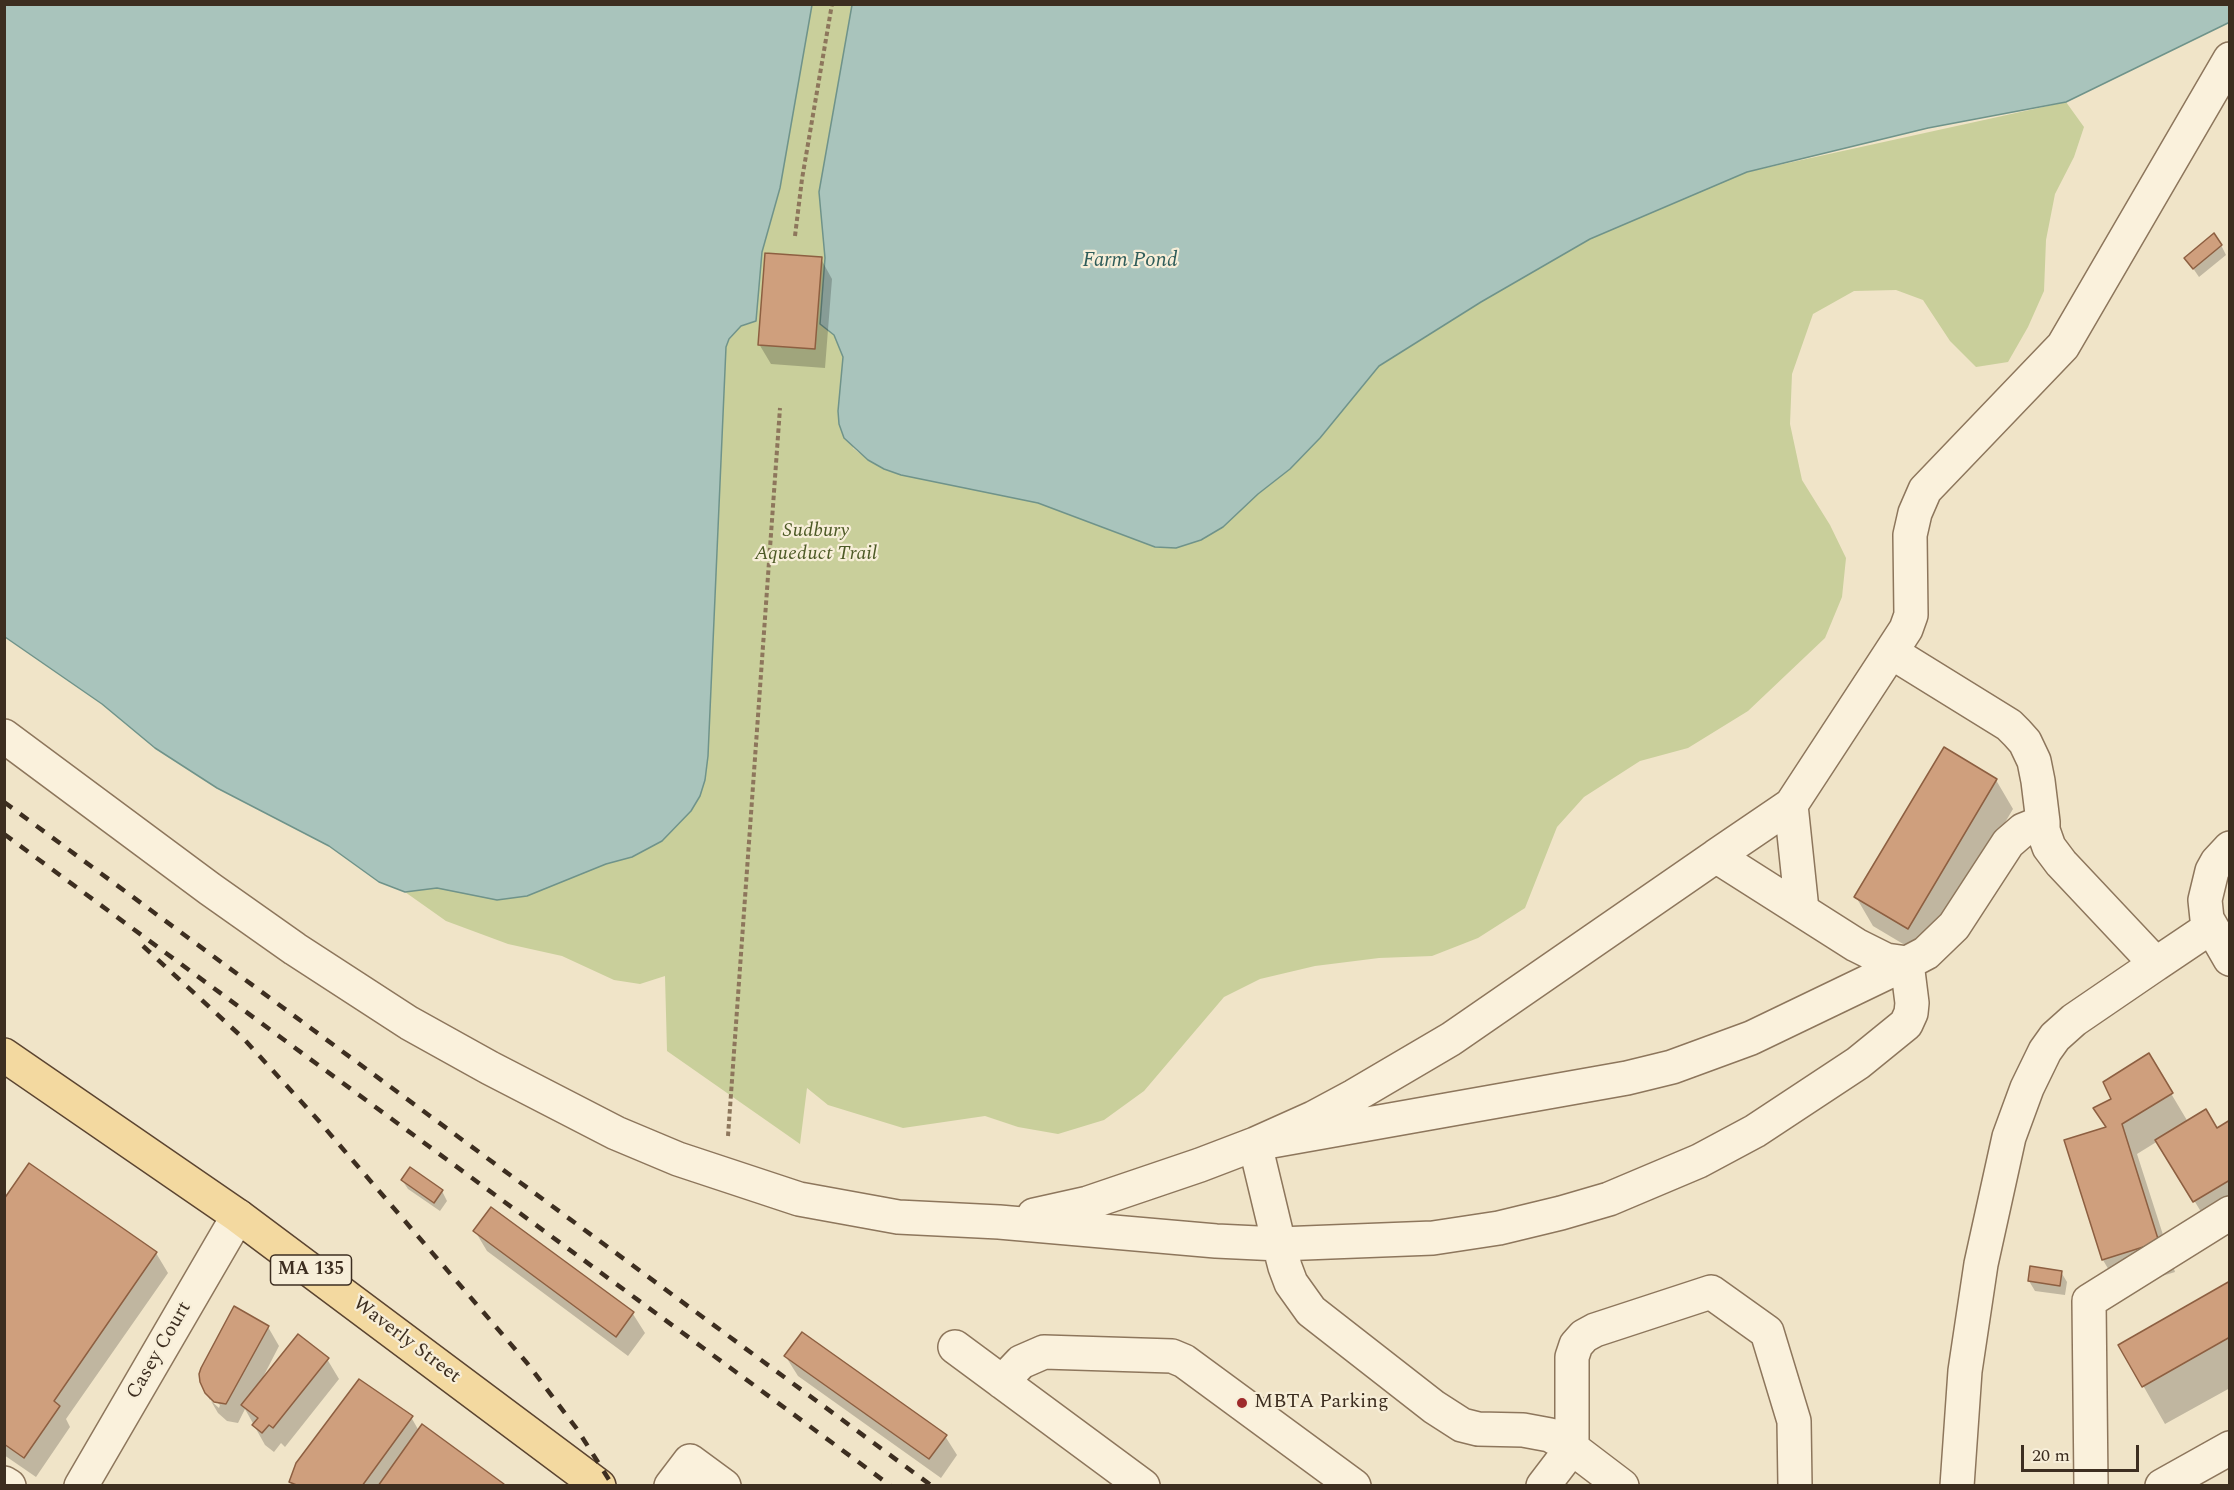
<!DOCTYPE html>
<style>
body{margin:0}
#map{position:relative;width:2234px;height:1490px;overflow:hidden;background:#f0e4c8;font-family:Spectral,serif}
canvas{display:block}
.frame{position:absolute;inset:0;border:6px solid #3d2e20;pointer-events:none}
.scale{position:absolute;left:2021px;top:1445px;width:118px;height:27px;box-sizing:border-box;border:3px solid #3d2e20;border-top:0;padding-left:8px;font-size:18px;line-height:21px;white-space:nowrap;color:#3d2e20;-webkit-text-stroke:4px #f7eed8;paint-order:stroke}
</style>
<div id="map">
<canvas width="2234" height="1490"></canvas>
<div class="frame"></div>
<div class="scale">20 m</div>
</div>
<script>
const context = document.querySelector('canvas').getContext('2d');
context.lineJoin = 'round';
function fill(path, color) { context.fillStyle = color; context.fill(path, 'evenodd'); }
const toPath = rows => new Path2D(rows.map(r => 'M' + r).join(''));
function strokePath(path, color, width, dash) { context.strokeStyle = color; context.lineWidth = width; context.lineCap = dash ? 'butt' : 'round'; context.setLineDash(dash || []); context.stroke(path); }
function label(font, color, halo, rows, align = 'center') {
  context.font = font + ' Spectral,serif'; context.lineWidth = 4.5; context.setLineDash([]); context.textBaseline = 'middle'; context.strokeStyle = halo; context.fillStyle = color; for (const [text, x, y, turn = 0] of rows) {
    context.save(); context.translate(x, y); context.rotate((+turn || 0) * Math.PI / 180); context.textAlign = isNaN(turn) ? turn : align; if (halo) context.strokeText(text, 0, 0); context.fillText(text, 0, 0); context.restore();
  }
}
fill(toPath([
 [812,5,852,5,819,192,825,258,820,324,834,335,843,357,853,448,868,460,884,469,901,475,1038,503,1128,537,1223,527,1258,494,1290,469,1320,438,1379,366,1481,302,1590,239,1747,172,2066,102,2084,127,2074,157,2055,194,2046,240,2044,291,2028,327,2008,362,1976,367,1950,341,1923,300,1896,290,1854,291,1813,314,1792,374,1790,424,1802,480,1830,525,1846,558,1842,597,1825,638,1748,711,1688,748,1640,761,1584,797,1557,827,1525,908,1478,938,1432,956,1379,958,1315,966,1260,979,1224,997,1144,1091,1104,1120,1058,1134,1018,1127,985,1116,903,1128,828,1105,807,1088,800,1144,667,1051,665,976,640,984,614,980,562,956,508,944,446,921,405,892,437,888,497,900,527,896,606,864,632,857,662,841,691,811,700,796,708,756,726,347,729,340,741,326,756,321,762,252,780,188]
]), '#c9cf9b');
const water = toPath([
 [5,4,812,5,780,188,762,252,756,321,741,326,729,339,726,347,708,756,705,780,700,796,691,811,662,841,632,857,606,864,527,896,497,900,437,888,405,892,379,882,329,846,217,788,155,748,102,704,5,637,5,4],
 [852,5,2229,4,2230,22,2066,102,1928,128,1747,172,1590,239,1481,302,1379,366,1320,438,1290,469,1258,494,1223,527,1201,540,1176,548,1155,547,1038,503,901,475,884,469,868,460,844,438,839,424,838,411,843,357,834,335,820,324,825,258,819,192,852,5]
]);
fill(water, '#a9c4bc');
strokePath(water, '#6f938a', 1.5);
fill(toPath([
 [2221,245,2226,255,2199,277,2186,258],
 [821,259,832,279,825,368,771,364,759,344],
 [1996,780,2013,809,1925,957,1873,926,1856,897],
 [2148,1055,2188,1122,2217,1130,2230,1122,2230,1206,2206,1220,2158,1141,2137,1154,2175,1272,2120,1289,2103,1260,2107,1128,2095,1109,2113,1099],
 [402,1180,442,1191,447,1201,440,1211,408,1189],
 [4,1202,156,1253,168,1273,66,1419,70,1427,36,1477,4,1455],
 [491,1209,633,1314,645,1333,628,1356,487,1251,475,1231],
 [2061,1272,2067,1282,2065,1295,2035,1291,2029,1281],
 [2230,1282,2230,1388,2165,1424,2120,1345],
 [268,1327,279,1346,261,1381,327,1359,339,1379,285,1447,281,1443,274,1452,265,1445,245,1409,238,1423,227,1421,218,1413,211,1401,219,1408,220,1405,210,1396,210,1400,206,1392],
 [786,1357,945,1436,957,1455,941,1478,798,1376],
 [411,1417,419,1431,503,1486,293,1486,291,1482]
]), '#0003');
const building = toPath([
 [2214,233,2222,245,2193,269,2184,258,2214,233],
 [765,253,822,257,815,349,758,345,765,253],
 [1944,747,1997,779,1908,929,1854,897,1944,747],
 [2149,1053,2173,1093,2122,1124,2159,1242,2102,1260,2064,1140,2106,1127,2093,1108,2111,1099,2103,1082,2149,1053],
 [2206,1109,2217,1128,2230,1120,2230,1180,2193,1202,2155,1140,2206,1109],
 [29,1163,157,1252,54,1401,60,1406,24,1458,4,1444,4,1199,29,1163],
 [410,1167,443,1190,434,1203,401,1180,410,1167],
 [491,1207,634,1312,616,1337,473,1231,491,1207],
 [2030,1266,2062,1271,2060,1286,2028,1281,2030,1266],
 [2230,1281,2230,1337,2142,1387,2118,1345,2230,1281],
 [234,1306,269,1326,226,1404,214,1402,205,1393,200,1382,199,1374,201,1368,234,1306],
 [802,1332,947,1435,929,1459,784,1356,802,1332],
 [298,1334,329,1358,273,1428,269,1425,262,1433,252,1425,258,1418,241,1405,298,1334],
 [359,1379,413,1416,362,1486,299,1486,289,1482,296,1463,359,1379],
 [422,1424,504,1484,503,1486,378,1486,422,1424]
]);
fill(building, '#cf9f7d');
strokePath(building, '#8d5f41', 1.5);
const minor = toPath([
 [1891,652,1906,629,1911,615,1910,535,1915,513,1925,490,2063,346,2230,59],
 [4,736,210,889,295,949,409,1023,490,1068,616,1133,678,1159,799,1199,898,1217,999,1222,1216,1241,1279,1244,1433,1238,1499,1228,1561,1213,1609,1199,1699,1161,1755,1131,1858,1063,1906,1024,1911,1013,1912,1003,1907,963,1751,1038,1672,1067,1627,1078,1255,1144,1279,1244,1285,1267,1291,1283,1311,1311,1434,1407,1462,1425,1478,1429,1523,1430,1550,1435,1572,1448,1622,1486],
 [1791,805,1802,910],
 [2043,822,2023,830,2008,843,1954,926,1926,953,1907,963,1886,960,1856,945,1716,856,1791,805,1891,652,2009,725,2017,733,2025,742,2034,761,2038,781,2043,822,2043,830,2049,847,2061,863,2156,964,2211,927],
 [2230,848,2217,862,2212,871,2205,900,2207,919,2230,959],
 [1034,1215,1088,1203,1200,1165,1255,1144,1313,1118,1354,1096,1451,1039,1716,856],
 [955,1347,1143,1486],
 [1002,1382,1021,1362,1044,1352,1172,1356,1184,1361,1354,1486],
 [4,1483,9,1486],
 [81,1486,238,1216],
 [671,1486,690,1461,724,1486],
 [1543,1486,1572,1448,1572,1357,1576,1345,1584,1336,1595,1330,1711,1292,1767,1332,1794,1421,1795,1486],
 [1957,1486,1965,1371,1981,1264,2009,1137,2027,1088,2045,1051,2055,1037,2074,1020,2156,964],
 [2091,1486,2089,1301,2230,1213],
 [2162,1486,2230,1448]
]);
const major = toPath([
 [4,1055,238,1216,599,1486]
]);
strokePath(minor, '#8d765c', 36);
strokePath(major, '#5b4430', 36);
strokePath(toPath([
 [795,236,802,179,832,4],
 [728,1136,780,408]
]), '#8d765c', 4, [4.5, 3]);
strokePath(minor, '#faf1dc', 33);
strokePath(major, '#f3d9a0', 33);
strokePath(toPath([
 [4,802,932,1486],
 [4,834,891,1486],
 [143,946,243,1038,318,1120,527,1363,577,1429,613,1486]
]), '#3d2e20', 4.5, [10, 10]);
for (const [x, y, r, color] of [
 [1242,1403,6,"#9e2a2b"]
]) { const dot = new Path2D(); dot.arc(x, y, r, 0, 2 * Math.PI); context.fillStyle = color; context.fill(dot); strokePath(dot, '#f7eed8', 2); }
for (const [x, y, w] of [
 [311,1270,81]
]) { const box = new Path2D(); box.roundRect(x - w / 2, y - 15, w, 30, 4.5); context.fillStyle = '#f7eed8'; context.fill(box); strokePath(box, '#3d2e20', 1.5); }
label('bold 18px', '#3d2e20', null, [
 ["MA 135",311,1270]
]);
label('italic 20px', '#4d5a26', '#f7eed8', [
 ["Sudbury",816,532],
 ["Aqueduct Trail",816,555]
]);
label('20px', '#3d2e20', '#f7eed8', [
 ["Waverly Street",406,1341,37],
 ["Casey Court",160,1351,-60]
]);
label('20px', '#3d2e20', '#f7eed8', [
 ["MBTA Parking",1254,1403]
], 'left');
label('italic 21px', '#2f5d5a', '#f7eed8', [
 ["Farm Pond",1130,262]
]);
</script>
